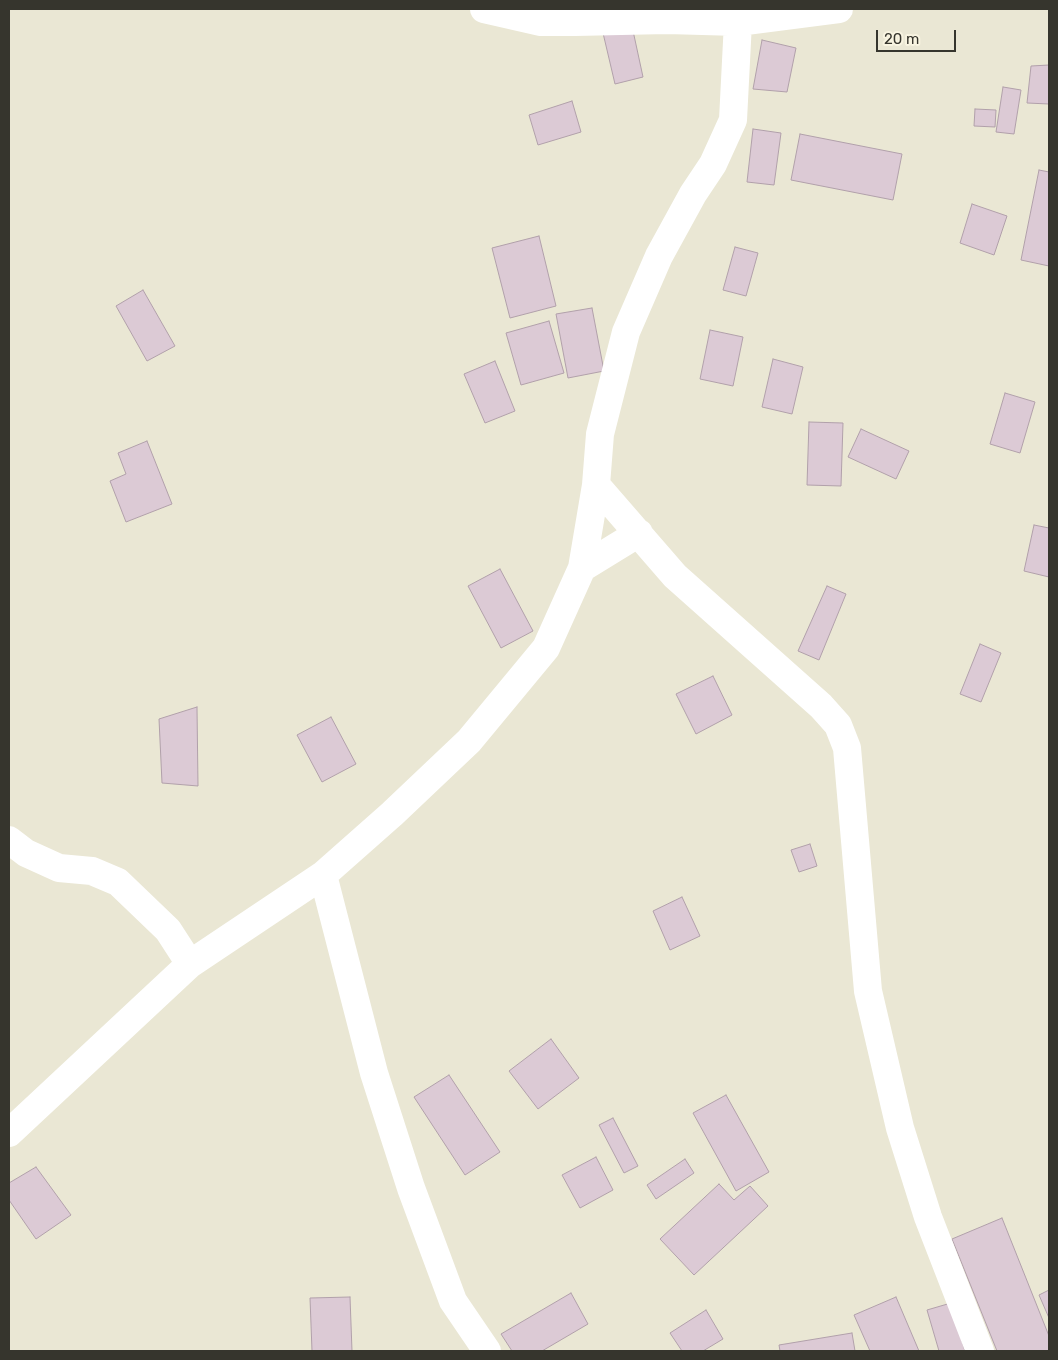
<!DOCTYPE html>
<style>
body{margin:0}
#map{position:relative;width:1058px;height:1360px;overflow:hidden;background:#eae7d4;font-family:Rubik,sans-serif}
canvas{display:block}
.frame{position:absolute;inset:0;border:10px solid #36352d;pointer-events:none}
.scale{position:absolute;left:876px;top:30px;width:80px;height:22px;box-sizing:border-box;border:2px solid #36352d;border-top:0;padding-left:6px;font-size:15px;line-height:18px;white-space:nowrap;color:#36352d;-webkit-text-stroke:4px #f8f4e1;paint-order:stroke}
</style>
<div id="map">
<canvas width="1058" height="1360"></canvas>
<div class="frame"></div>
<div class="scale">20 m</div>
</div>
<script>
const context = document.querySelector('canvas').getContext('2d');
context.lineJoin = 'round';
function fill(path, color) { context.fillStyle = color; context.fill(path, 'evenodd'); }
const toPath = rows => new Path2D(rows.map(r => 'M' + r).join(''));
function strokePath(path, color, width, dash) { context.strokeStyle = color; context.lineWidth = width; context.lineCap = dash ? 'butt' : 'round'; context.setLineDash(dash || []); context.stroke(path); }
const building = toPath([
 [632,26,643,77,615,84,603,33,632,26],
 [762,40,796,48,787,92,753,89,762,40],
 [1049,65,1049,104,1027,103,1031,66,1049,65],
 [1003,87,1021,90,1014,134,996,132,1003,87],
 [572,101,581,132,538,145,529,115,572,101],
 [975,109,996,110,995,127,974,126,975,109],
 [753,129,781,133,774,185,747,182,753,129],
 [800,134,902,154,893,200,791,180,800,134],
 [1039,170,1049,172,1049,266,1021,260,1039,170],
 [972,204,1007,216,994,255,960,243,972,204],
 [539,236,556,306,510,318,492,248,539,236],
 [735,247,758,253,746,296,723,290,735,247],
 [143,290,175,346,147,361,116,306,143,290],
 [592,308,604,371,568,378,556,314,592,308],
 [549,321,564,373,521,385,506,333,549,321],
 [710,330,743,337,733,386,700,379,710,330],
 [773,359,803,367,792,414,762,407,773,359],
 [495,361,515,411,485,423,464,374,495,361],
 [1005,393,1035,402,1020,453,990,444,1005,393],
 [809,422,843,423,841,486,807,485,809,422],
 [861,429,909,451,896,479,848,457,861,429],
 [147,441,172,504,126,522,110,481,126,474,118,453,147,441],
 [1034,525,1049,528,1049,577,1024,571,1034,525],
 [500,569,533,631,501,648,468,586,500,569],
 [827,586,846,594,819,660,798,651,827,586],
 [980,644,1001,653,981,702,960,694,980,644],
 [713,676,732,715,696,734,676,694,713,676],
 [197,707,198,786,162,783,159,719,197,707],
 [331,717,356,764,322,782,297,735,331,717],
 [810,844,817,866,799,872,791,850,810,844],
 [682,897,700,936,670,950,653,911,682,897],
 [551,1039,579,1078,538,1109,509,1071,551,1039],
 [449,1075,500,1152,465,1175,414,1097,449,1075],
 [726,1095,769,1172,736,1191,693,1113,726,1095],
 [613,1118,638,1166,624,1173,599,1125,613,1118],
 [596,1157,613,1190,580,1208,562,1175,596,1157],
 [685,1159,694,1173,656,1199,647,1185,685,1159],
 [36,1167,71,1215,36,1239,9,1200,9,1183,36,1167],
 [719,1184,734,1200,750,1186,768,1206,694,1275,660,1239,719,1184],
 [1002,1218,1049,1336,1049,1351,997,1351,952,1239,1002,1218],
 [1049,1290,1049,1318,1039,1295,1049,1290],
 [571,1293,588,1324,542,1351,512,1351,501,1334,571,1293],
 [350,1297,352,1351,312,1351,310,1298,350,1297],
 [896,1297,919,1351,870,1351,854,1315,896,1297],
 [951,1303,965,1351,939,1351,927,1310,951,1303],
 [706,1310,723,1339,703,1351,682,1351,670,1333,706,1310],
 [852,1333,855,1351,780,1351,779,1345,852,1333]
]);
fill(building, '#dccad5');
strokePath(building, '#b1a0aa', 1);
strokePath(toPath([
 [484,9,541,22,575,22,667,20,738,22,839,9],
 [596,485,675,576,821,706,838,725,847,748,868,991,900,1128,928,1217,980,1351],
 [582,568,639,533],
 [9,840,26,853,59,868,92,871,118,882,168,930,190,964],
 [323,875,374,1073,411,1188,453,1301,487,1351],
 [9,1133,190,964,323,875,392,814,469,741,546,648,582,568,596,485,600,434,626,332,659,256,693,194,713,164,733,120,738,22]
]), '#fff', 28);
</script>
